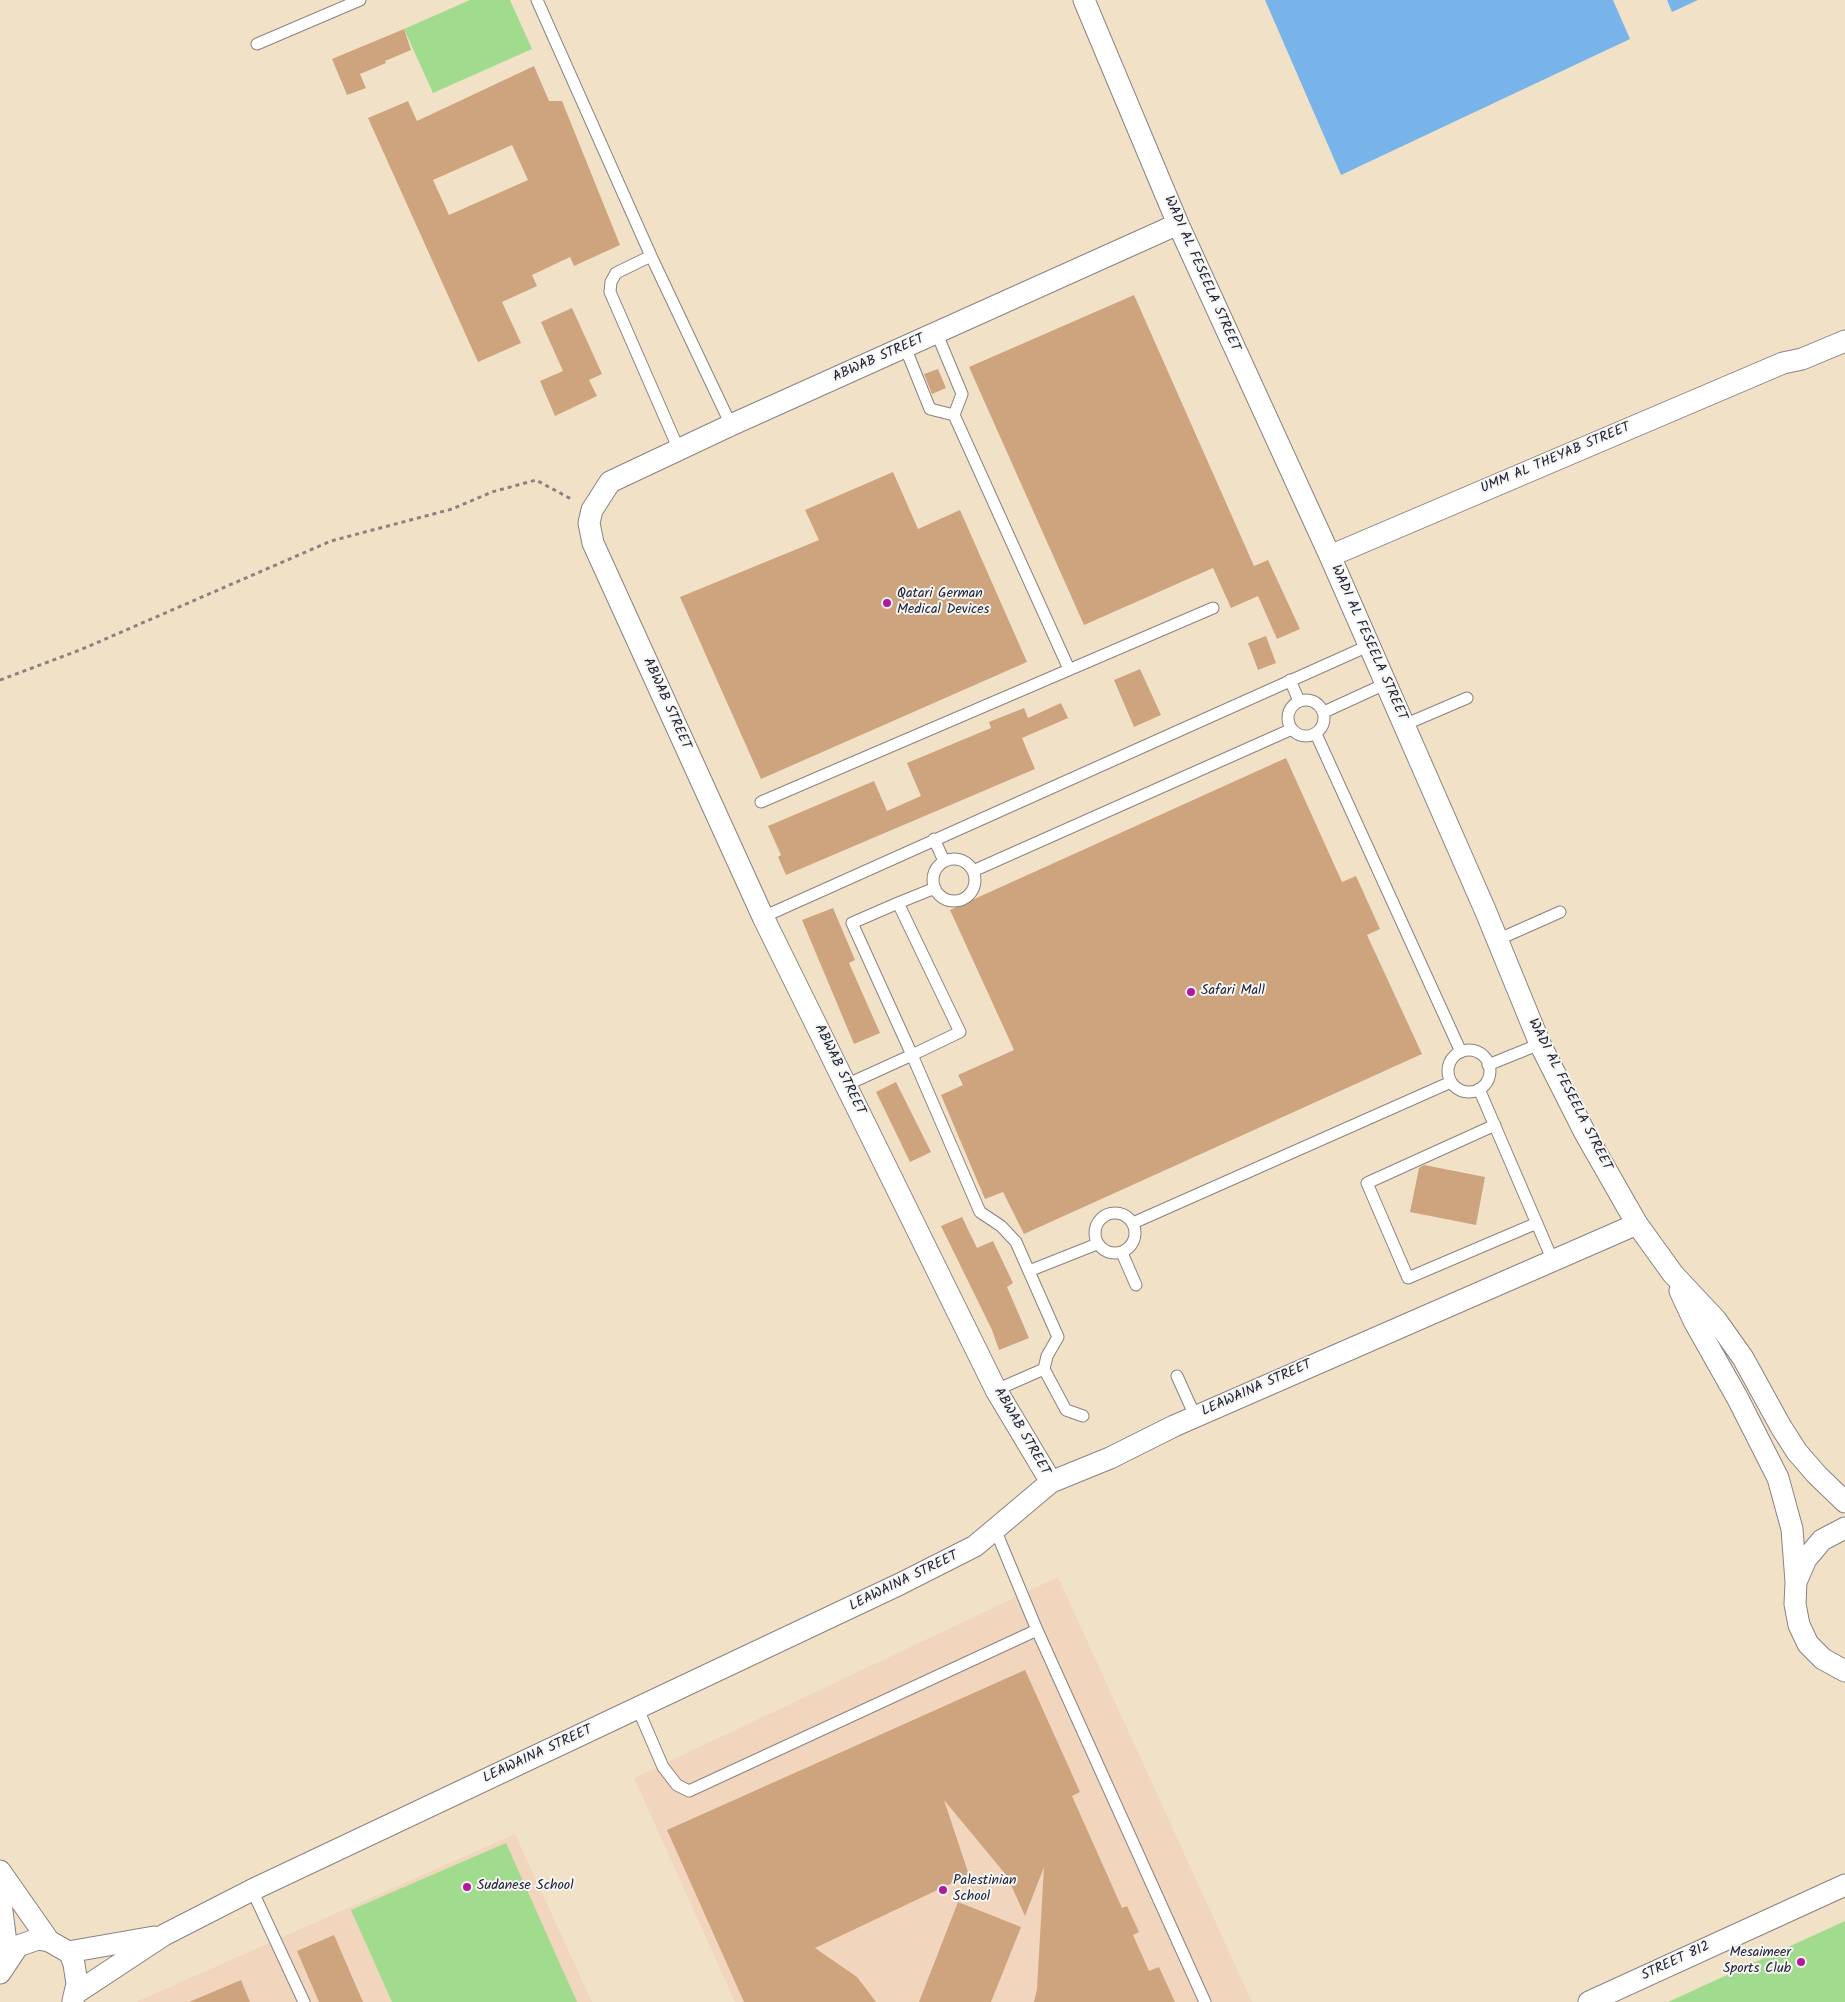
<!DOCTYPE html>
<style>
body{margin:0}
canvas{display:block;background:#f1e2c7}
</style>
<canvas width="1845" height="2002"></canvas>
<script>
const context = document.querySelector('canvas').getContext('2d');
context.lineJoin = 'round';
function fill(path, color) { context.fillStyle = color; context.fill(path, 'evenodd'); }
const toPath = rows => new Path2D(rows.map(r => 'M' + r).join(''));
function strokePath(path, color, width, dash) { context.strokeStyle = color; context.lineWidth = width; context.lineCap = dash ? 'butt' : 'round'; context.setLineDash(dash || []); context.stroke(path); }
function label(font, color, halo, rows, align = 'center') {
  context.font = font + ' Kalam,sans-serif'; context.lineWidth = 4; context.setLineDash([]); context.textBaseline = 'middle'; context.strokeStyle = halo; context.fillStyle = color; for (const [text, x, y, turn = 0] of rows) {
    context.save(); context.translate(x, y); context.rotate((+turn || 0) * Math.PI / 180); context.textAlign = isNaN(turn) ? turn : align; if (halo) context.strokeText(text, 0, 0); context.fillText(text, 0, 0); context.restore();
  }
}
fill(toPath([
 [1058,1577,1252,2002,735,2002,634,1778],
 [515,1834,592,2002,136,2002]
]), '#f1d5bd');
fill(toPath([
 [470,0,510,0,532,49,433,93,404,29],
 [506,1843,577,2002,392,2002,351,1910],
 [1845,1921,1845,2002,1668,2002]
]), '#a1db8e');
fill(toPath([
 [1265,0,1613,0,1630,39,1341,175],
 [1667,0,1698,0,1672,12]
]), '#78b4ea');
fill(toPath([
 [404,29,411,50,385,61,386,63,360,74,366,88,347,95,332,59],
 [534,66,549,101,562,101,620,245,574,266,570,257,532,275,537,286,502,302,521,343,478,362,368,118,408,101,417,121],
 [512,145,528,180,449,215,433,180],
 [1134,295,1254,566,1268,560,1300,629,1277,639,1258,596,1231,608,1213,568,1084,625,969,367],
 [572,308,602,374,589,380,597,396,555,416,540,381,563,371,541,322],
 [938,369,946,388,932,394,924,374],
 [893,472,918,529,960,510,1027,662,761,779,680,597,819,540,805,510],
 [1266,636,1276,663,1258,670,1248,643],
 [1140,669,1161,715,1134,727,1114,680],
 [1061,703,1068,718,1022,738,1035,769,786,875,778,857,781,855,768,826,874,781,887,811,921,796,907,763,991,728,989,722,1024,708,1028,718],
 [1286,758,1342,882,1356,876,1380,929,1367,935,1422,1054,1024,1234,1003,1192,985,1199,941,1095,963,1085,958,1075,1014,1050,950,910],
 [833,908,855,960,849,963,880,1033,854,1044,802,920],
 [896,1082,931,1152,910,1162,876,1092],
 [1424,1165,1485,1177,1476,1225,1410,1212,1419,1168],
 [962,1217,977,1248,993,1241,1013,1283,1007,1287,1029,1338,999,1350,992,1330,941,1226],
 [1025,1670,1080,1792,1072,1796,1122,1908,1127,1906,1139,1932,1133,1935,1149,1971,1159,1967,1175,2002,1034,2002,1037,1989,1044,1867,1025,1916,1007,1876,944,1800,969,1875,815,1948,857,1977,876,2002,744,2002,667,1830],
 [958,1902,1021,1927,991,2002,919,2002],
 [334,1935,363,2002,319,2002,297,1951],
 [241,1980,250,2002,189,2002]
]), '#cea47e');
const lane = toPath([
 [537,0,651,256,731,425],
 [257,44,360,0],
 [651,256,616,273,611,282,610,292,679,450],
 [937,334,962,394,954,415,1069,669],
 [905,347,930,409,954,415],
 [1290,680,1299,701],
 '1288 718a18 18 0 1 1 36 0a18 18 0 1 1-36 0Z',
 [1324,712,1385,684],
 [1404,725,1467,698],
 [1316,734,1461,1052],
 [761,802,1213,608],
 [934,839,944,861],
 '933 880a21 21 0 1 1 42 0a21 21 0 1 1-42 0Z',
 [973,871,1292,729],
 [935,888,898,903,960,1032,912,1055,980,1212,1001,1226,1016,1242,1058,1337,1047,1356,1044,1369,996,1390],
 [763,917,1368,646],
 [1497,940,1560,912],
 '1448 1071a21 21 0 1 1 42 0a21 21 0 1 1-42 0Z',
 [1488,1065,1540,1044],
 [846,1085,912,1055,852,923,898,903],
 [1479,1089,1553,1261],
 [1495,1125,1367,1183,1408,1278,1537,1223],
 '1095 1233a20 20 0 1 1 40 0a20 20 0 1 1-40 0Z',
 [1133,1223,1451,1082],
 [1122,1253,1136,1285],
 [1029,1271,1097,1244],
 [1044,1369,1066,1410,1083,1416],
 [1177,1376,1195,1416],
 [995,1529,1037,1630,1205,2002],
 [638,1709,663,1767,677,1785,689,1791,1037,1630],
 [252,1890,304,2002]
]);
const street = toPath([
 [1084,0,1178,224,1330,556,1486,912,1540,1044,1585,1133,1637,1224,1673,1274,1716,1320,1743,1358,1781,1427,1797,1452,1817,1475,1845,1502],
 [1330,556,1783,363,1802,359,1845,341],
 [1680,1291,1694,1321,1738,1399,1778,1478,1792,1529,1796,1582],
 [1051,1482,996,1390,763,917,593,543,589,523,592,510,610,482,731,425,1178,224],
 [1845,1528,1822,1540,1806,1559,1796,1582,1795,1604,1799,1625,1808,1644,1823,1659,1845,1671],
 [0,1871,49,1941],
 [0,1895,8,1959],
 [68,1952,154,1937],
 [0,1973,18,1946,38,1939,49,1941,70,1953,74,1964,77,1984,73,2001],
 [76,1993,164,1935,252,1890,900,1584,975,1546,1051,1482,1110,1458,1174,1426,1637,1224],
 [1589,2002,1845,1885]
]);
strokePath(lane, '#8a8281', 13);
strokePath(street, '#8a8281', 23);
strokePath(toPath([
 [0,680,80,650,331,541,452,509,492,492,536,480,573,500]
]), '#8a8281', 3, [4, 4]);
strokePath(lane, '#fff', 11);
strokePath(street, '#fff', 21);
for (const [x, y, r, color] of [
 [887,603,5,"#b5179e"],
 [1191,992,5,"#b5179e"],
 [467,1887,5,"#b5179e"],
 [943,1890,5,"#b5179e"],
 [1801,1962,5,"#b5179e"]
]) { const dot = new Path2D(); dot.arc(x, y, r, 0, 2 * Math.PI); context.fillStyle = color; context.fill(dot); strokePath(dot, '#f6f6f2', 2); }
label('14px', '#22223b', '#f6f6f2', [
 ["WADI AL FESEELA STREET",1201,274,66],
 ["ABWAB STREET",879,359,-24],
 ["UMM AL THEYAB STREET",1556,459,-23],
 ["WADI AL FESEELA STREET",1368,643,66],
 ["ABWAB STREET",666,704,66],
 ["ABWAB STREET",839,1070,64],
 ["WADI AL FESEELA STREET",1569,1095,63],
 ["LEAWAINA STREET",1257,1389,-24],
 ["ABWAB STREET",1021,1432,60],
 ["LEAWAINA STREET",904,1582,-26],
 ["LEAWAINA STREET",538,1755,-25],
 ["STREET 812",1676,1962,-25]
]);
label('14px', '#22223b', '#f6f6f2', [
 ["Qatari German",897,595],
 ["Medical Devices",897,611],
 ["Safari Mall",1201,992],
 ["Palestinian",953,1882],
 ["School",953,1898],
 ["Sudanese School",477,1887],
 ["Mesaimeer",1791,1954,"right"],
 ["Sports Club",1791,1970,"right"]
], 'left');
</script>
